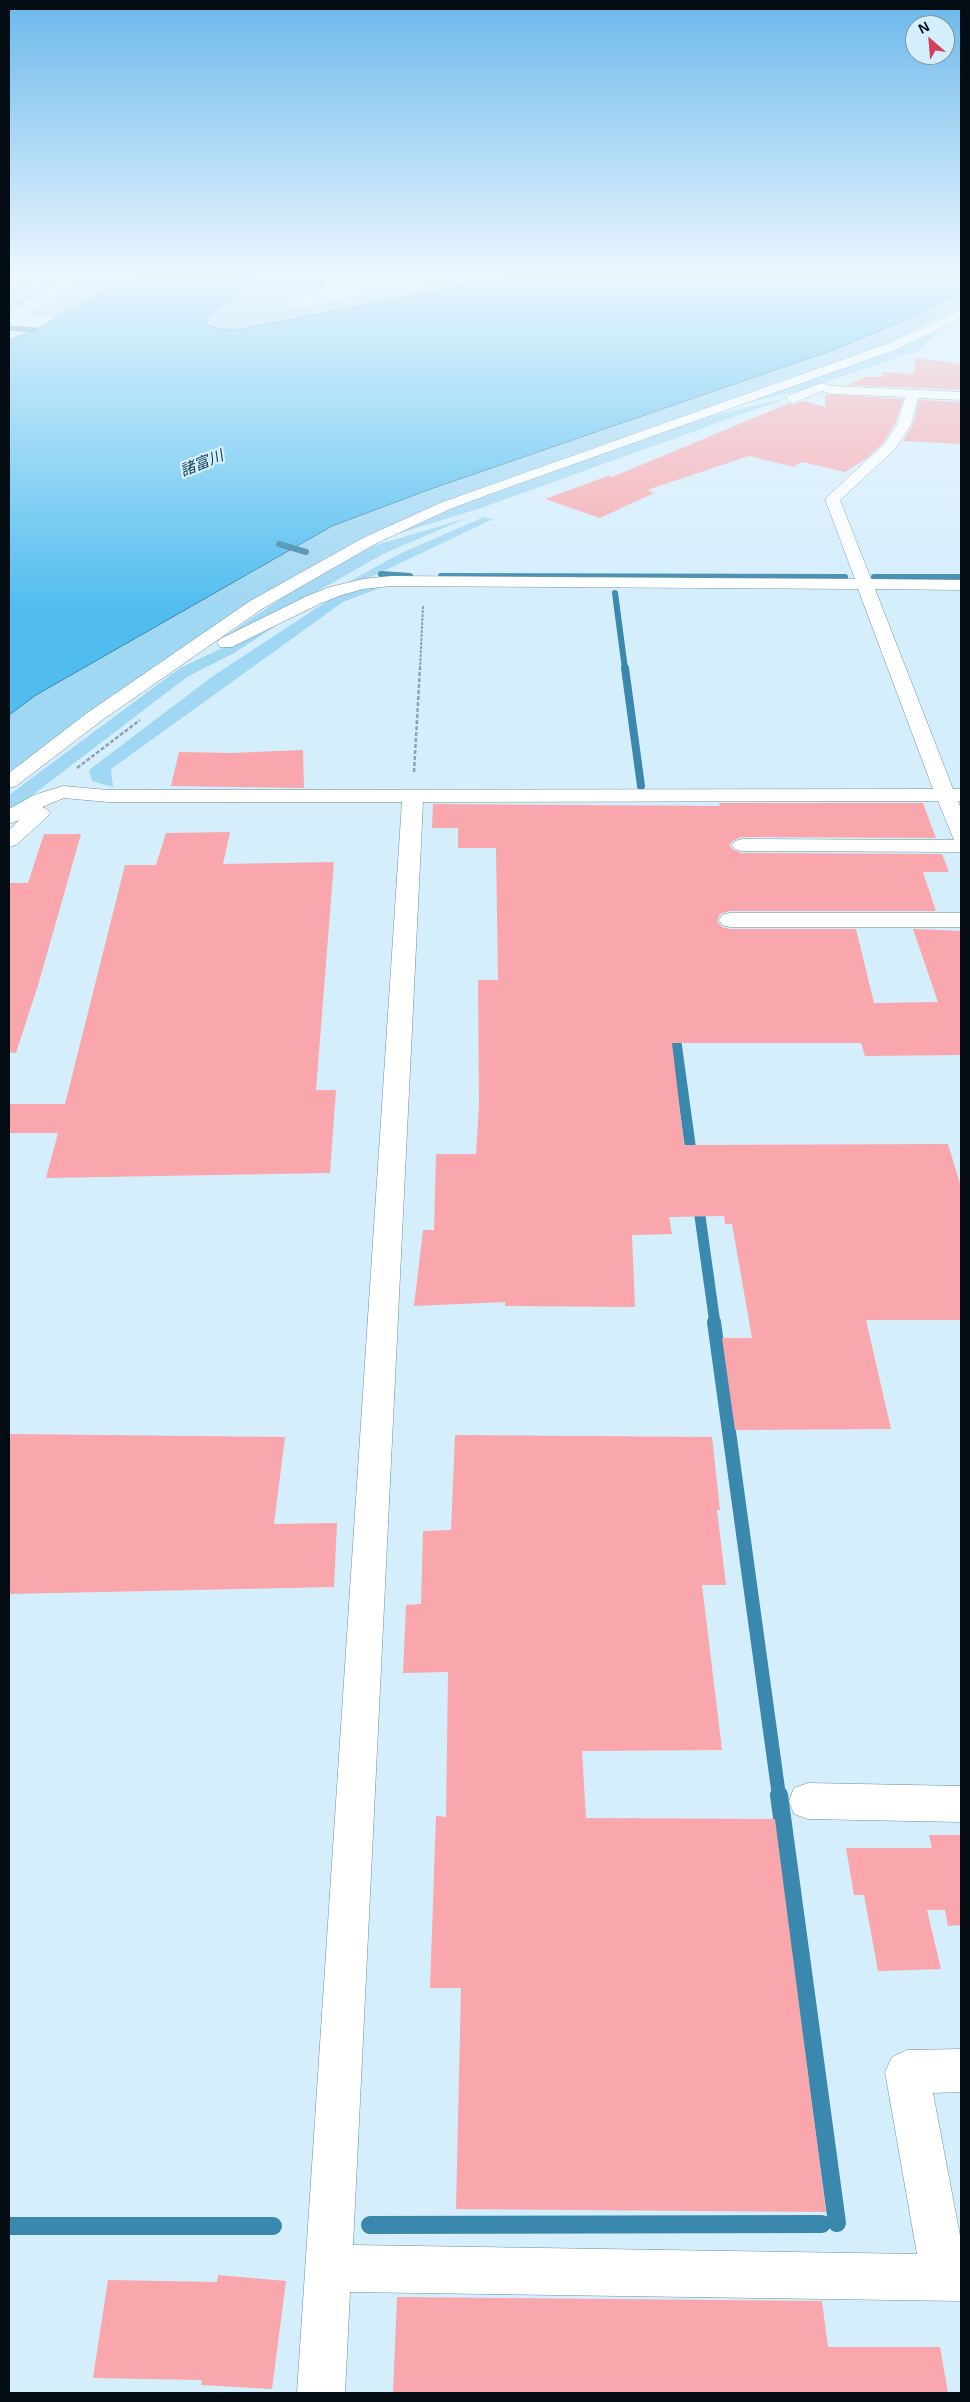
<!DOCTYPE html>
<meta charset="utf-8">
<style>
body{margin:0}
#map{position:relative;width:970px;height:2402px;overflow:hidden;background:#d4eefc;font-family:Arial,sans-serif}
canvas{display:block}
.frame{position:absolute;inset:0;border:10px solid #030d13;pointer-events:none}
.north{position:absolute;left:905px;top:15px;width:50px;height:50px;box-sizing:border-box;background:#d4eefc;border:1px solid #80949f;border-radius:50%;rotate:333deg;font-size:14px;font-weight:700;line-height:20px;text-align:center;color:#030d13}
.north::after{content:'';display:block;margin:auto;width:18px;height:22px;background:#d14159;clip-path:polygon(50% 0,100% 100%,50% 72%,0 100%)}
</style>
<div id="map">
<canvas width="970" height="2402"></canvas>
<div class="frame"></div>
<div class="north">N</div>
</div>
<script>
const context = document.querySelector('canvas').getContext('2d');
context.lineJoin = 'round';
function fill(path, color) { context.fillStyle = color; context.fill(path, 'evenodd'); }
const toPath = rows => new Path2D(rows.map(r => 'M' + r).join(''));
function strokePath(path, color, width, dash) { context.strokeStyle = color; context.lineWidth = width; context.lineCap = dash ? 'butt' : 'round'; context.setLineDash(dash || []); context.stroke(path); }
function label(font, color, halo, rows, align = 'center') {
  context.font = font + ' Arial,"Noto Sans JP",sans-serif'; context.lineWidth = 4.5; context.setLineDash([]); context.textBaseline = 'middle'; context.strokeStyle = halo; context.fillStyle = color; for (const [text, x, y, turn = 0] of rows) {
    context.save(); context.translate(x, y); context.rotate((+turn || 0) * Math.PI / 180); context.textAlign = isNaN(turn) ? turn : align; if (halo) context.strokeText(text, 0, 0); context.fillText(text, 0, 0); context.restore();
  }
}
fill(toPath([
 [38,271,62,271,9,304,9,290],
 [92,271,170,271,99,319,9,340,35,330,56,317,24,315],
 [255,271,332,271,325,280,325,288,289,302,290,306,305,306,382,290,389,292,434,284,431,282,479,271,535,271,261,331,194,338,194,321],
 [961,283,961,307,887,344,452,498,359,540,246,604,78,722,9,775,9,688,291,534],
 [943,327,920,350,802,390,724,408,906,346],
 [787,398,478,509,390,536,461,505,702,418],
 [484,517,493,519,369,578,343,585,399,554],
 [467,518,383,554,295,604,215,643,297,588,373,546],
 [366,587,380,588,343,602,111,769,113,787,92,781,89,770,213,676,335,596],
 [291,616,234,653,187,677,9,813,9,795,180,668]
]), '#a0d7f3');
const water = toPath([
 [143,271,267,271,204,320,208,325,220,329,236,330,482,282,521,271,961,271,961,292,905,320,833,350,428,490,332,526,36,695,9,715,9,340,35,330,143,271]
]);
fill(water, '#51bdef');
strokePath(water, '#3a88ad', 1);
strokePath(toPath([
 [9,328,35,330]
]), '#3a88ad', 5);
strokePath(toPath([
 [279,544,306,552],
 [381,574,410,576],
 [441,576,845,577],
 [874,577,961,577],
 [615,593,625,669]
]), '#3a88ad', 6);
strokePath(toPath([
 [625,668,641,786]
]), '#3a88ad', 8);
strokePath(toPath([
 [674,1028,692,1159],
 [698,1202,715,1324]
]), '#3a88ad', 11);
strokePath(toPath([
 [714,1322,779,1796]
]), '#3a88ad', 14);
strokePath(toPath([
 [779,1795,837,2223],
 [370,2225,822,2224],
 [9,2226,273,2226]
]), '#3a88ad', 18);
fill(toPath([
 [916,358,961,364,961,390,847,385,865,377,882,377,883,372,913,374],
 [825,394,903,399,895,424,883,443,866,459,845,472,802,462,794,467,749,456,647,490,654,493,600,518,545,499,608,476,612,477,790,403,794,405,803,401,826,407],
 [919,400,961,402,961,444,903,441,913,425],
 [303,750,304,788,171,786,179,752,232,753],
 [719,803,923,803,936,838,742,837,734,840,729,845,734,850,742,853,942,854,949,872,923,872,936,911,730,911,720,914,717,921,722,927,730,929,856,929,874,1003,938,1002,913,929,961,931,961,1055,865,1056,861,1043,672,1043,684,1145,948,1144,961,1187,961,1320,866,1320,891,1429,735,1430,722,1338,752,1338,732,1224,725,1224,724,1216,669,1217,672,1234,632,1235,635,1307,505,1306,505,1302,414,1306,423,1230,434,1230,436,1154,476,1154,479,1105,478,980,498,980,496,848,458,848,458,828,432,828,433,804,720,806],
 [230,832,223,864,334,862,316,1090,336,1090,330,1173,46,1178,58,1133,9,1133,9,1104,65,1104,125,865,156,865,166,833],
 [44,834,81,834,39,982,16,1053,9,1052,9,883,28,883],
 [9,1434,285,1437,274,1524,337,1523,334,1587,9,1594],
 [455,1435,712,1437,720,1510,717,1510,726,1585,702,1585,722,1750,582,1751,586,1818,775,1819,826,2212,456,2209,461,1988,430,1988,436,1816,446,1817,448,1672,403,1673,406,1605,421,1604,423,1531,451,1530],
 [929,1835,961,1835,961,1925,948,1926,945,1910,927,1910,941,1969,878,1971,864,1895,854,1895,846,1848,932,1848],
 [218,2275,286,2281,272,2389,201,2385,202,2380,93,2378,108,2280,217,2282],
 [397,2297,822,2301,828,2347,940,2347,948,2393,393,2393]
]), '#f9a7ac');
const minor = toPath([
 [18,271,29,271,30,274,22,281,9,283,9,277,15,276,19,273,18,271],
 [961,310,961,318,895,350,498,491,450,509,375,544,262,609,101,721,16,786,9,788,9,773,87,713,250,601,363,538,440,503,887,344,961,310],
 [821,383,832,386,961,392,961,400,918,398,911,425,894,450,840,500,871,579,961,580,961,590,875,589,953,789,961,789,961,801,958,801,961,809,961,852,742,851,735,849,731,845,735,841,742,839,954,840,938,801,423,802,353,2245,917,2254,885,2072,892,2057,907,2050,961,2049,961,2092,933,2093,961,2241,961,2301,350,2292,345,2393,297,2393,402,802,108,802,64,798,42,807,47,809,50,813,47,817,16,845,9,847,9,830,19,820,9,824,9,809,34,795,63,786,108,790,933,789,858,589,391,586,363,589,342,595,319,604,232,647,220,647,217,643,220,639,307,596,330,587,363,579,391,576,855,579,825,499,884,444,897,425,905,397,832,394,822,391,793,403,786,399,788,396,821,383],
 [730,913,961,913,961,927,730,927,722,925,719,920,722,915,730,913],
 [808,1783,961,1786,961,1822,808,1819,794,1814,789,1801,794,1788,808,1783]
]);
const major = toPath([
 [65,271,78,271,9,313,9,305,65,271]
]);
strokePath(minor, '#708e9e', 1);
strokePath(major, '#fff', 1);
strokePath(toPath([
 [420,669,423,606]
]), '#8ea3ae', 2, [3, 1]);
strokePath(toPath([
 [77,768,140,720],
 [414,772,420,668]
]), '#8ea3ae', 2.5, [4, 2]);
fill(minor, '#fff');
fill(major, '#95cae2');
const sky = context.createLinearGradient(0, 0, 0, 608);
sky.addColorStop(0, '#6bb8eb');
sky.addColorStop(0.45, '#ecf7fe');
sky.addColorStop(1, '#ecf7fe00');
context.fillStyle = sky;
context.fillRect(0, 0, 970, 608);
label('italic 15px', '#154357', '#d4eefc', [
 ["諸富川",202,464,-22]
]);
</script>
